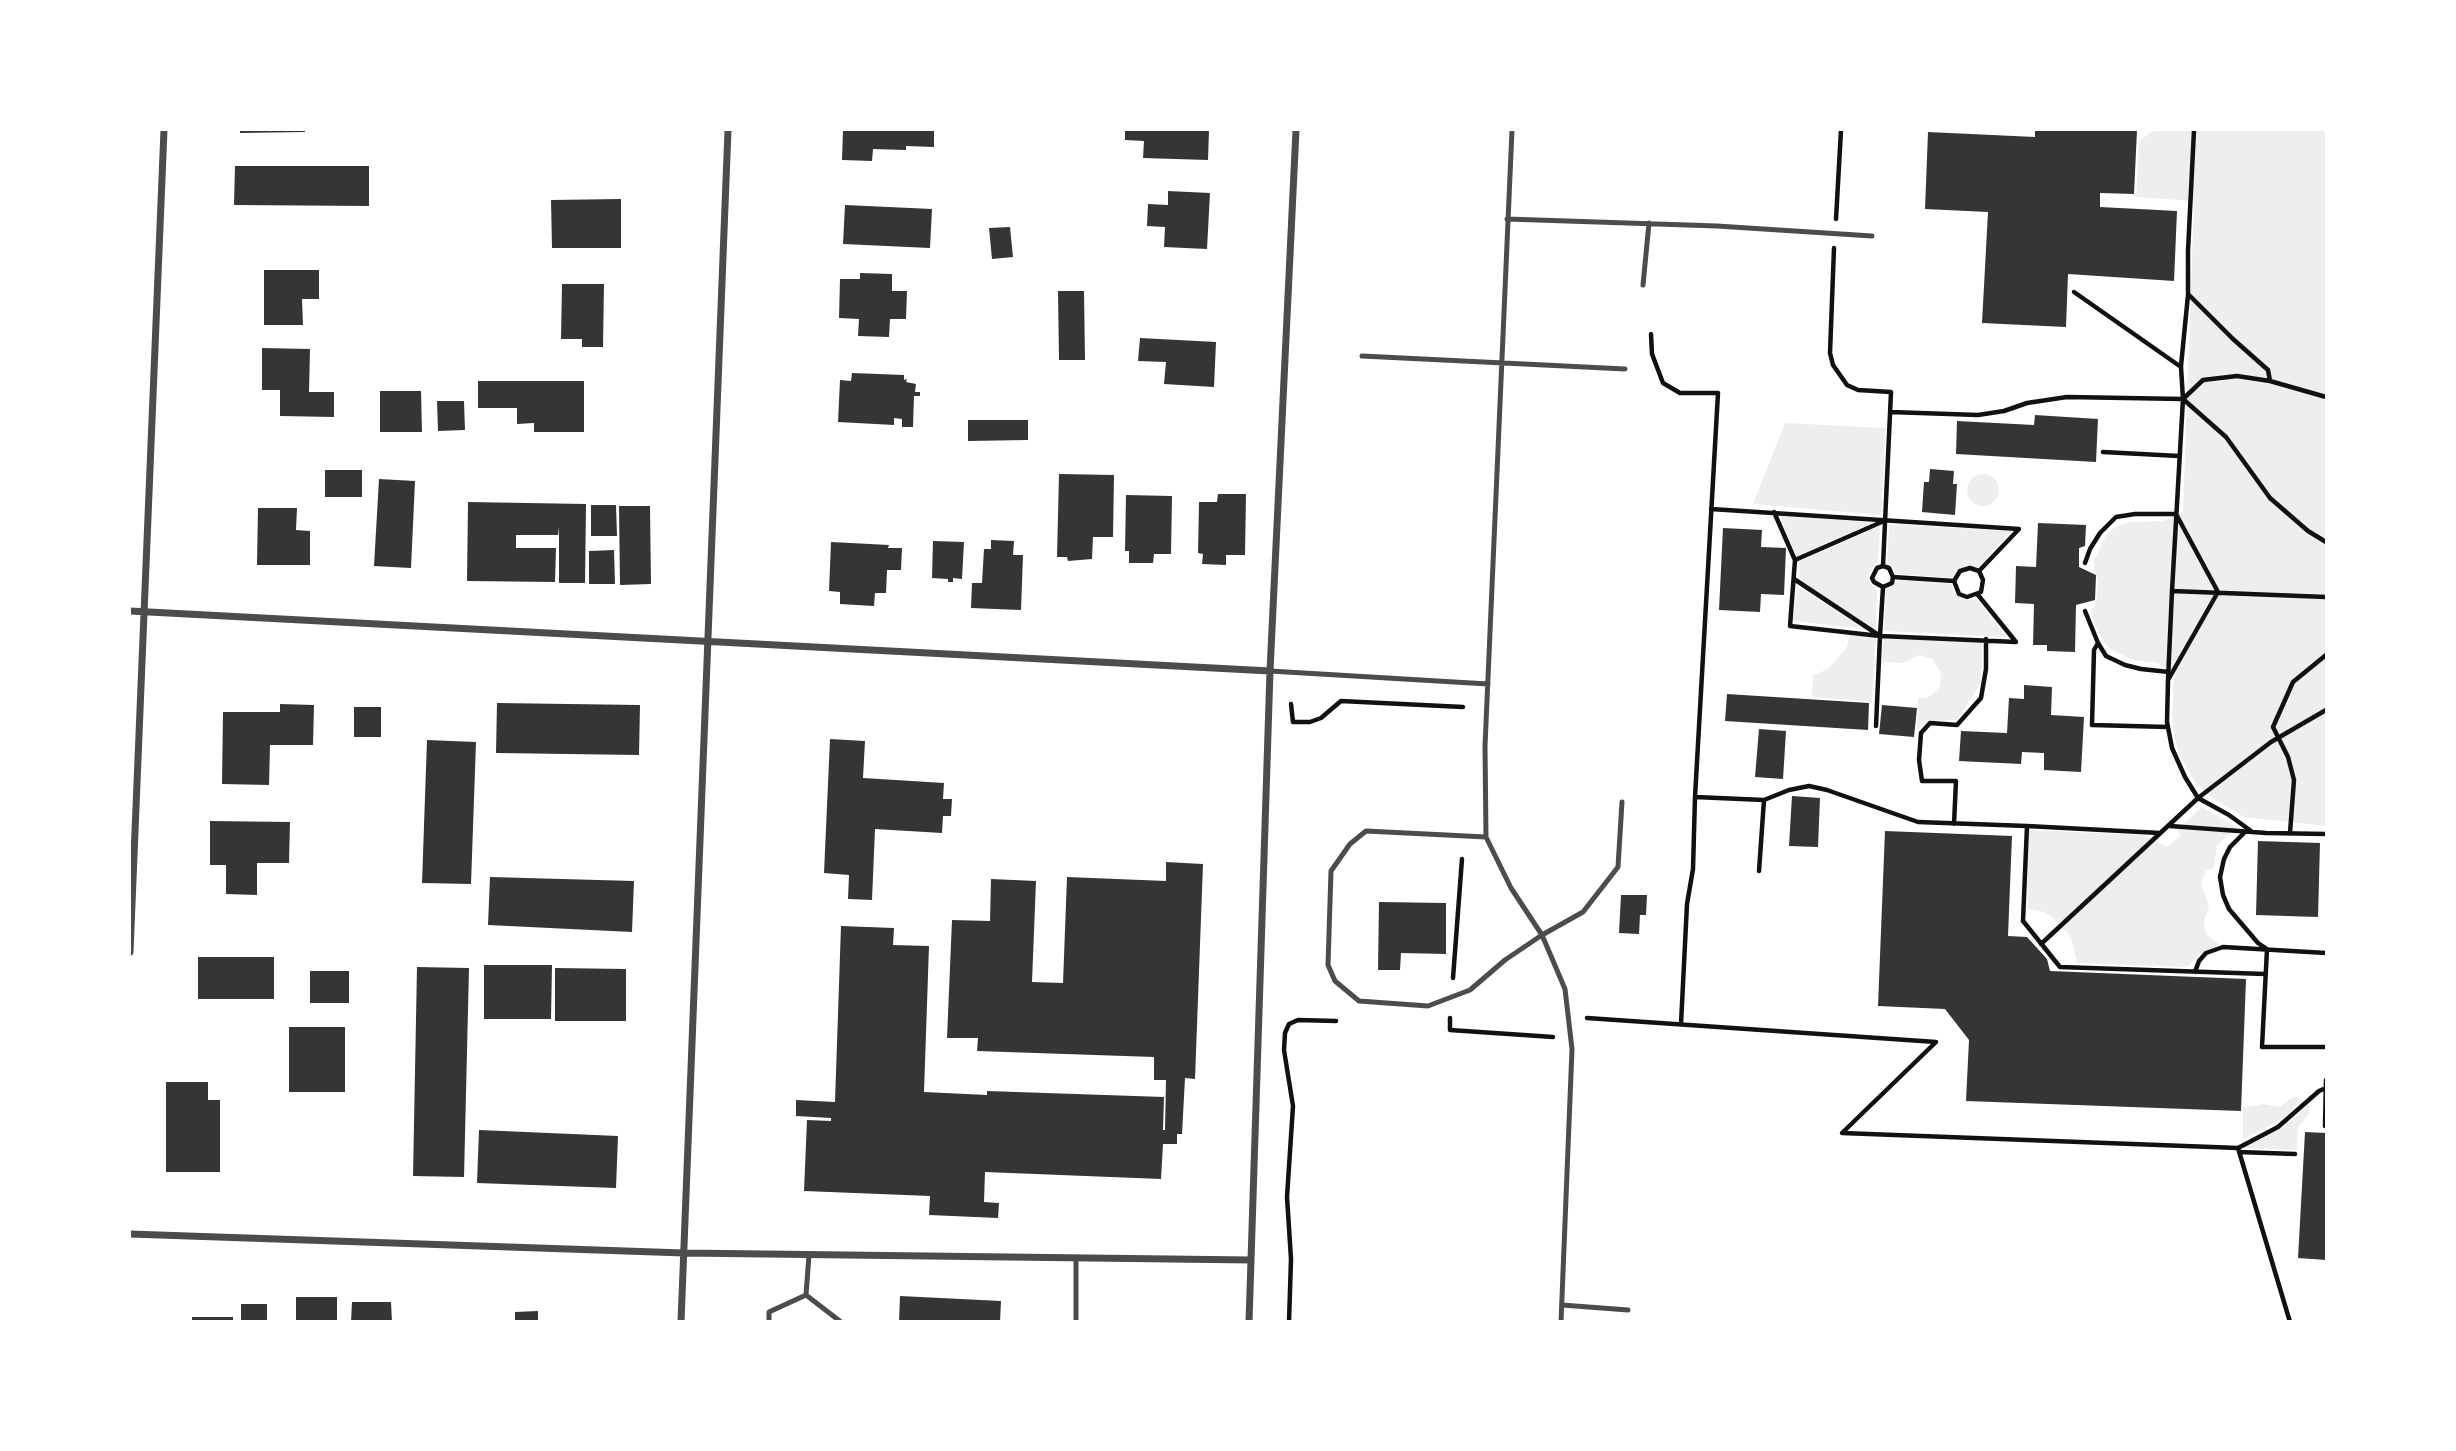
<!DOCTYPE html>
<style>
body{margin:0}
#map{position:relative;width:2456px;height:1451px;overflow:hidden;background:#fff;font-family:"Zilla Slab",serif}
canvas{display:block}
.frame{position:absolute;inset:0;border:131px solid #fff;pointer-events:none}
</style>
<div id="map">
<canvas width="2456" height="1451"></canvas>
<div class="frame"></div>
</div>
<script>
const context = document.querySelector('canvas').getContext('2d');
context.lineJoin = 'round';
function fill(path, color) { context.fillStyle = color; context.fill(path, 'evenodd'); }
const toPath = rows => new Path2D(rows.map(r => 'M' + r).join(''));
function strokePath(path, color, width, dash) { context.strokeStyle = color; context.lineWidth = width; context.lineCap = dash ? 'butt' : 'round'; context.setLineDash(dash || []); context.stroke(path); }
fill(toPath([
 [2155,130,2326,130,2326,826,2244,817,2212,798,2196,783,2180,756,2174,737,2172,717,2174,675,2158,663,2132,660,2112,650,2103,641,2093,620,2091,610,2096,604,2098,580,2094,570,2094,560,2106,535,2116,526,2130,522,2164,521,2183,511,2194,201,2136,197,2139,141],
 [1785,423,1886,428,1881,515,1753,504],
 '1967 490a16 16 0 1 1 32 0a16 16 0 1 1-32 0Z',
 [1780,516,1874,522,1797,556],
 [1889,524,2012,531,1978,567,1963,566,1955,572,1953,578,1896,574,1893,566,1887,563],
 [1880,526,1878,562,1874,565,1868,575,1869,582,1877,591,1876,630,1799,580,1800,561],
 [1898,580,1952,584,1955,593,1960,597,1967,600,1977,599,2006,637,1884,631,1886,590],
 [1797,586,1863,629,1793,621],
 [1849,635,1876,637,1872,702,1812,697,1813,675,1828,669,1847,647],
 [1883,639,1982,642,1981,683,1957,720,1927,721,1917,729,1918,698,1926,698,1933,694,1940,686,1941,673,1932,659,1920,655,1903,663,1882,662],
 [2202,807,2237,827,2217,846,2214,868,2206,871,2201,883,2209,906,2204,921,2206,934,2219,944,2199,954,2187,967,2077,963,2071,937,2053,918,2044,912,2027,909,2029,830,2142,835,2168,847,2181,835,2177,830],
 [2296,1097,2301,1100,2288,1114,2264,1129,2243,1139,2243,1108,2263,1104,2280,1107,2291,1098],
 [2309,1105,2309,1114,2298,1127,2297,1150,2243,1148,2284,1127]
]), '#eee');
fill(toPath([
 [240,130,305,130,305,132,240,133],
 [843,130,934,130,934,147,906,146,906,150,873,149,872,161,842,160],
 [1125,130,1209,130,1208,160,1143,158,1144,141,1125,140],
 [2035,130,2137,130,2134,194,2100,193,2100,207,2177,211,2174,281,2068,274,2066,327,1982,323,1988,212,1925,209,1928,132,2035,137],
 [235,166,369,166,369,206,234,205],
 [1168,191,1210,193,1207,249,1164,247,1165,227,1147,226,1148,204,1168,205],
 [621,199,621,248,552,248,551,200],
 [845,205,932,209,930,248,843,244],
 [1010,227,1013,257,992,259,989,228],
 [264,270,319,270,319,299,302,299,303,325,264,325],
 [860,273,892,274,892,291,907,291,906,319,890,319,889,337,858,336,859,319,839,318,840,279,860,279],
 [562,284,604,284,603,347,582,347,582,339,561,339],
 [1058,291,1084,291,1085,360,1059,360],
 [1140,338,1216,342,1214,387,1164,384,1166,362,1138,361],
 [262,348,310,349,309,392,334,392,334,417,280,416,280,390,262,390],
 [852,373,904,375,904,380,907,379,906,382,916,384,915,392,920,392,920,396,914,396,913,427,902,427,902,419,894,418,894,425,838,422,840,380,851,381],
 [478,381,584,381,584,432,534,432,534,423,517,424,517,408,478,408],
 [380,391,421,391,422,432,380,432],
 [437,401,464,401,465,430,438,431],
 [2035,415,2098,419,2096,462,1956,454,1957,421,2034,425],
 [968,420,1028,420,1028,440,968,441],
 [1930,469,1954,471,1953,484,1957,484,1955,515,1922,512,1924,482,1929,482],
 [325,470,362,470,362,497,325,497],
 [1059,474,1114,475,1113,537,1093,537,1092,559,1068,561,1067,557,1057,557],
 [379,479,415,481,411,568,374,566],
 [1218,494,1246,494,1245,555,1226,555,1226,565,1202,564,1203,554,1198,553,1199,502,1217,502],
 [1126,495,1172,496,1171,554,1154,554,1153,563,1129,563,1129,551,1125,551],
 [468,502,586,504,585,583,559,583,559,527,558,535,516,535,516,548,556,548,555,582,467,581],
 [591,505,616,505,617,536,591,536],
 [619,506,650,506,651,584,620,585],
 [258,508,297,508,296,530,310,531,310,565,257,565],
 [2038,523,2086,525,2085,546,2079,548,2079,567,2096,575,2095,600,2076,605,2075,652,2047,651,2047,645,2033,645,2034,604,2015,603,2016,566,2036,567],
 [1723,528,1762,530,1761,547,1786,548,1784,595,1761,594,1760,612,1719,610],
 [991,540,1014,541,1013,555,1023,555,1021,610,971,608,972,583,982,583,984,549,991,549],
 [933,541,964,542,962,579,953,578,953,582,948,582,948,579,932,578],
 [831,542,889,545,888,548,902,548,901,570,887,570,886,593,875,593,874,606,840,604,840,592,829,591],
 [614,550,615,584,589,584,589,551],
 [2024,685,2052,687,2051,715,2084,717,2081,772,2044,770,2044,753,2022,752,2021,764,1959,761,1961,731,2007,733,2009,698,2024,699],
 [1727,694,1869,703,1868,730,1725,721],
 [497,703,640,705,639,755,496,753],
 [280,704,314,705,313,745,270,745,269,785,222,784,223,712,280,712],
 [1882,705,1917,708,1914,737,1879,734],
 [354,707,381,707,381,737,354,737],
 [1759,729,1786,731,1783,779,1755,777],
 [830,739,865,741,863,778,944,783,943,799,952,799,951,816,943,816,942,833,875,829,872,900,848,899,849,875,824,873],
 [427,740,476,742,471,884,422,883],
 [1792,796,1820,798,1818,847,1789,846],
 [210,821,290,822,289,863,257,863,257,895,226,894,226,865,210,865],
 [1885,831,2012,836,2008,936,2027,937,2047,959,2050,971,2246,979,2241,1111,1966,1101,1969,1040,1945,1009,1878,1006],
 [2258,841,2320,843,2318,917,2256,915],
 [1166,862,1203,864,1195,1079,1185,1078,1182,1134,1177,1134,1177,1144,1163,1144,1161,1179,985,1172,984,1202,999,1203,998,1218,929,1215,930,1196,804,1191,807,1120,831,1121,831,1118,796,1116,796,1100,835,1102,841,926,894,928,893,945,929,946,924,1092,987,1095,987,1091,1164,1097,1163,1130,1165,1130,1166,1080,1154,1080,1154,1057,977,1051,978,1038,947,1038,952,920,990,921,991,879,1036,881,1032,982,1063,983,1067,877,1166,881],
 [490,877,634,881,632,932,488,925],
 [1621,895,1647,895,1646,915,1640,915,1639,934,1619,933],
 [1379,902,1446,903,1446,954,1401,953,1400,970,1378,970],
 [198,957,274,957,274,999,198,999],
 [484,965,552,965,551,1019,484,1019],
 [417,967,469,968,464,1177,413,1176],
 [555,968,626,969,626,1021,555,1021],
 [310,971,349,971,349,1003,310,1003],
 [289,1027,345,1027,345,1092,289,1092],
 [166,1082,208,1082,208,1100,220,1100,220,1172,166,1172],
 [479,1130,618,1136,616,1188,477,1183],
 [2305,1132,2326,1133,2326,1260,2298,1258],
 [900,1296,1001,1301,1000,1322,899,1322],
 [296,1297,337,1297,337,1322,296,1322],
 [352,1302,391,1302,392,1322,351,1322],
 [241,1304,267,1304,267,1322,241,1322],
 [538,1311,538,1322,515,1322,515,1312],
 [192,1317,233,1317,233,1322,192,1322]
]), '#353535');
strokePath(toPath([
 [2194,130,2188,251,2188,294,2233,339,2268,370,2270,381],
 [1836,219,1841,130],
 [1834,248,1830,353,1833,365,1847,385,1858,390,1891,392,1883,566,1889,568,1893,577,1892,583,1883,587,1874,582,1872,578,1877,568,1883,566],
 [2074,292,2181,367,2183,399,2172,591,2326,597],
 [1651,334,1652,354,1663,383,1680,393,1718,393,1695,797,1764,800],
 [2181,366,2188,295],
 [2326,397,2270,381,2237,376,2203,380,2183,399,2226,437,2270,498,2308,531,2326,542],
 [1890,412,1978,415,2004,411,2027,403,2067,397,2183,399],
 [2103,452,2179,456],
 [1711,509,2019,529,1979,571,1970,568,1960,571,1954,581,1959,594,1967,597,1981,592,1983,580,1979,571],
 [1774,512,1795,560,1884,521],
 [2085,563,2090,549,2100,533,2116,517,2135,514,2176,514,2218,592,2168,680,2172,591],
 [1893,577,1954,581],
 [1794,579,1880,636,1790,626,1795,560],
 [1883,587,1880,636,2016,642,1978,595],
 [2085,611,2098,643,2094,650,2092,725,2168,727],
 [2098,643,2106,656,2125,665,2141,669,2169,672],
 [2168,680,2167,722,2172,748,2185,777,2198,798,2229,815,2251,831],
 [1291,704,1293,722,1310,722,1321,718,1341,701,1463,707],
 [1876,726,1880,636],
 [1954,824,1956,781,1922,781,1919,760,1921,733,1930,723,1957,725,1981,698,1986,669,1986,639],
 [2170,826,2266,833,2326,834],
 [2246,831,2230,847,2224,859,2220,877,2223,895,2229,909,2258,943,2267,949,2262,1047,2326,1047],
 [2160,833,2027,826,2023,921,2060,967,2265,974],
 [2290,833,2294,780,2288,757,2273,727,2293,682,2326,655],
 [1759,871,1764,800,1789,790,1809,786,1827,790,1918,822,2027,826],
 [2041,944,2198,798,2271,742,2326,710],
 [2195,972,2199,961,2206,953,2223,947,2326,953],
 [1453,978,1462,859],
 [1450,1018,1450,1030,1553,1037],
 [1587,1018,1936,1042,1842,1133,2238,1148,2278,1127,2319,1091,2326,1088],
 [1681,1024,1687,904,1693,869,1695,797],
 [2325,1126,2326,1080],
 [2238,1148,2290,1322],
 [2239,1152,2295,1154],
 [1289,1322,1291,1259,1287,1197,1293,1106,1284,1050,1285,1033,1289,1024,1298,1020,1336,1021]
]), '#111', 4.5);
strokePath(toPath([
 [1507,219,1717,226,1872,236],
 [1643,285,1649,223],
 [1362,356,1625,369],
 [1270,671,1488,684],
 [1486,837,1485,746,1512,130],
 [806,1295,841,1322],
 [1562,1305,1628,1310],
 [769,1322,769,1312,806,1295,809,1255],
 [1076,1322,1076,1258],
 [1561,1322,1572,1049,1565,989,1542,935,1511,888,1486,837,1366,831,1350,844,1331,871,1328,965,1335,981,1359,1001,1428,1006,1470,990,1505,960,1542,935,1583,912,1618,867,1622,802]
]), '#4c4c4c', 5);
strokePath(toPath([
 [130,611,1270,671],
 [130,952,164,130],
 [130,1234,684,1253,1251,1260],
 [681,1322,728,130],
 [1249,1322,1270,671,1296,130]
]), '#4c4c4c', 7);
</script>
